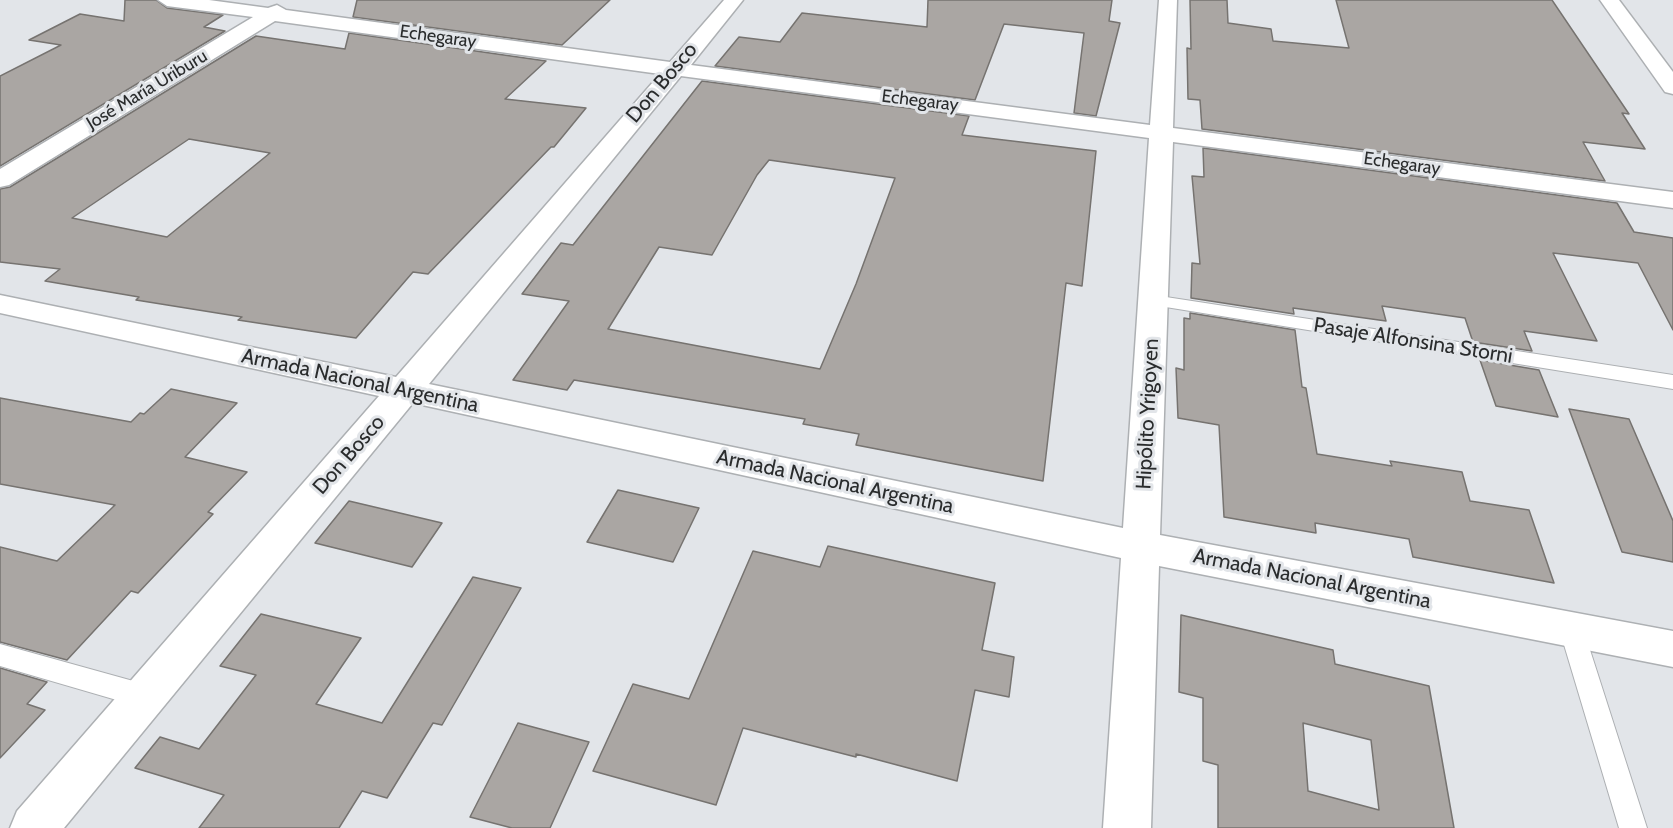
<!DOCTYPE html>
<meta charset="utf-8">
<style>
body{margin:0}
canvas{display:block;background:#e2e5e9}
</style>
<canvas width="1673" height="828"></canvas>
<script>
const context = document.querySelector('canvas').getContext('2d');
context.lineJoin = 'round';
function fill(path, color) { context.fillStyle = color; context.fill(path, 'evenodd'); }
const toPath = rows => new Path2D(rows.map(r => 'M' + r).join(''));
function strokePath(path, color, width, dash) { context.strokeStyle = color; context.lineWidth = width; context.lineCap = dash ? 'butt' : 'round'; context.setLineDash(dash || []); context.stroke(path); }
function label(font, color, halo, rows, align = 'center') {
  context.font = font + ' Cabin,sans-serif'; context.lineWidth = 6; context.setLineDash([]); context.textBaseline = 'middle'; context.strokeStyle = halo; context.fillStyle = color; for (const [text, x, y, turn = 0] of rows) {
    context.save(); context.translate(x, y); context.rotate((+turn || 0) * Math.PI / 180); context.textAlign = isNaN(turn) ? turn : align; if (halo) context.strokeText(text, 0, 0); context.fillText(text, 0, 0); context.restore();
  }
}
const building = toPath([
 [125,0,156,0,167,8,223,15,204,27,225,31,0,166,0,76,61,45,29,40,80,14,124,21,125,0],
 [357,0,610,0,562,45,353,17,357,0],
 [928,0,1112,0,1109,21,1120,23,1096,116,1074,113,1084,33,1004,24,975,100,715,66,739,37,780,42,802,13,927,27,928,0],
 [1190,0,1227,0,1228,23,1271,29,1273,41,1349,48,1336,0,1552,0,1629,114,1622,113,1645,149,1583,142,1605,181,1202,129,1200,100,1188,99,1187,48,1191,49,1190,0],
 [349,33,546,61,505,99,586,108,554,147,551,147,428,274,413,272,356,338,238,320,242,317,136,300,139,297,45,281,60,269,0,262,0,189,10,187,256,36,345,49,349,33],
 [189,139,270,153,167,237,72,218,189,139],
 [702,81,969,116,962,135,1096,151,1082,286,1066,283,1043,481,856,445,859,434,803,424,805,419,574,380,567,390,513,380,569,301,522,294,561,243,573,245,702,81],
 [769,160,895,178,856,284,820,369,608,329,659,247,712,255,757,175,769,160],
 [1203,148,1617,203,1634,232,1673,238,1673,330,1638,263,1553,253,1597,341,1524,331,1532,351,1473,342,1465,318,1382,306,1386,321,1293,308,1294,314,1191,298,1192,263,1200,264,1192,176,1204,177,1203,148],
 [1190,313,1295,330,1302,387,1306,388,1317,454,1392,466,1390,461,1462,472,1470,501,1529,510,1554,583,1413,557,1409,539,1315,523,1316,533,1224,517,1219,425,1178,418,1176,368,1184,370,1184,318,1190,319,1190,313],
 [1480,360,1539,370,1558,417,1496,406,1480,360],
 [171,389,237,403,185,457,247,472,208,512,213,514,138,593,131,591,67,660,0,642,0,547,57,561,115,505,0,484,0,398,131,422,140,413,144,414,171,389],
 [1569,409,1629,419,1673,521,1673,562,1622,552,1569,409],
 [618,490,699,508,673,562,587,542,618,490],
 [349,501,442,523,412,567,315,543,349,501],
 [828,546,995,583,982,650,1014,657,1009,697,975,690,957,781,856,754,856,757,743,728,716,805,593,771,633,684,689,699,753,551,820,567,828,546],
 [473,577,521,588,442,725,433,723,387,798,362,791,339,828,199,828,224,795,135,768,160,737,199,749,256,675,220,666,261,614,361,638,316,704,382,723,473,577],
 [1181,615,1333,650,1335,664,1429,686,1454,828,1218,828,1218,765,1203,761,1203,698,1179,692,1181,615],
 [1303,723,1371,740,1379,810,1308,791,1303,723],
 [0,668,47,682,27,704,45,710,0,758,0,668],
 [518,723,589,742,550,828,512,828,470,817,518,723]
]);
fill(building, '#aaa6a3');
strokePath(building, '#767370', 1.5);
const lane = toPath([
 [1153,295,1673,375,1673,389,1147,304,1144,300,1153,295],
 [1571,618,1579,621,1583,628,1647,828,1619,828,1559,628,1563,621,1571,618],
 [0,644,144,684,153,688,157,696,153,704,144,708,0,666,0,644]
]);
const street = toPath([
 [158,0,209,0,268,8,277,5,286,10,670,62,724,0,743,0,691,65,1150,125,1159,0,1177,0,1173,128,1673,192,1673,208,1173,142,1160,535,1673,631,1673,667,1159,566,1151,828,1103,828,1121,558,413,403,64,828,10,828,17,811,379,396,0,313,0,295,396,377,660,74,275,21,9,185,0,187,0,169,253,17,167,6,158,0],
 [681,76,1149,138,1123,528,429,384,681,76],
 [1600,0,1619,0,1673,72,1673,94,1665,92,1600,0]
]);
strokePath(lane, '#adb0b3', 2);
strokePath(street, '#adb0b3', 3);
fill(lane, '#fff');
fill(street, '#fff');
label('18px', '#2a2c2d', '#e2e5e9', [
 ["Echegaray",438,37,8],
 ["José María Uriburu",147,90,-31],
 ["Echegaray",920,101,7],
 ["Echegaray",1402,164,8]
]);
label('21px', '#2a2c2d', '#e2e5e9', [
 ["Don Bosco",662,83,-50],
 ["Pasaje Alfonsina Storni",1413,341,9],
 ["Armada Nacional Argentina",360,381,12],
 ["Hipólito Yrigoyen",1148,414,-87],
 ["Don Bosco",349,455,-49],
 ["Armada Nacional Argentina",835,482,12],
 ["Armada Nacional Argentina",1312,579,11]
]);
</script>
